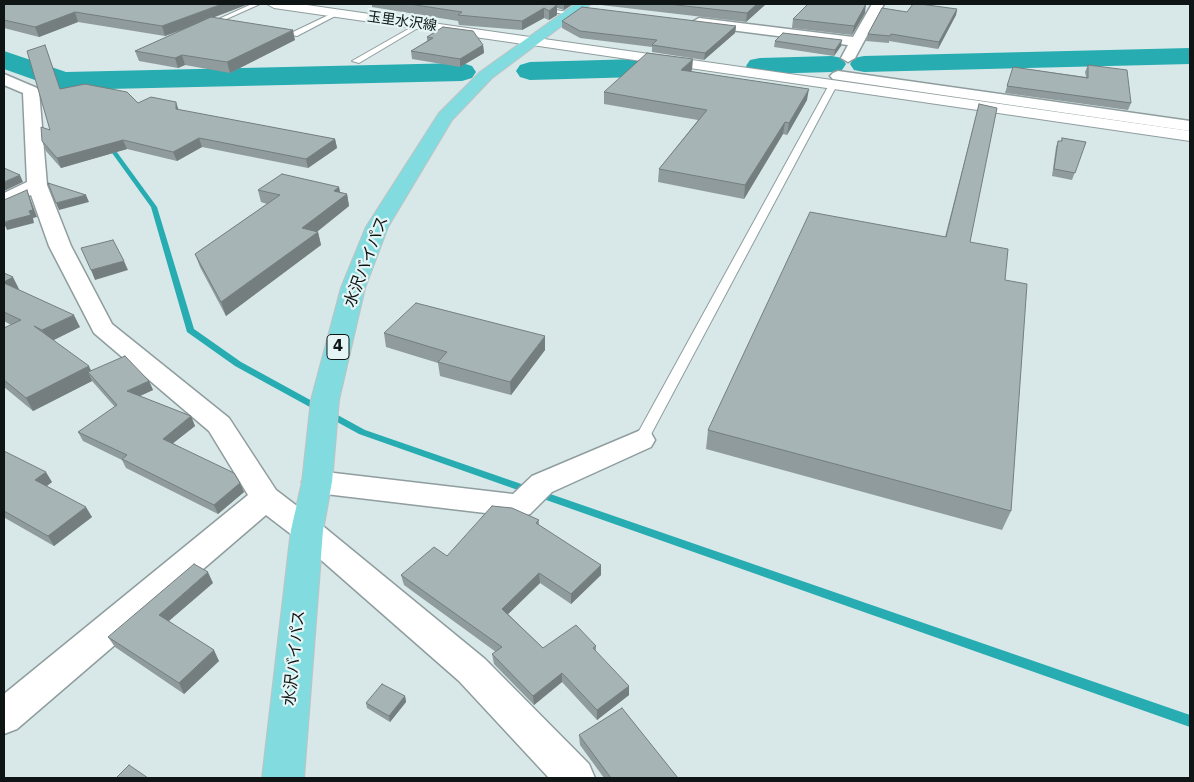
<!DOCTYPE html>
<meta charset="utf-8">
<style>
body{margin:0}
#map{position:relative;width:1194px;height:782px;overflow:hidden;background:#d8e7e8;font-family:"DejaVu Sans",sans-serif}
canvas{display:block}
.frame{position:absolute;inset:0;border:5px solid #0f1515;pointer-events:none}
</style>
<div id="map">
<canvas width="1194" height="782"></canvas>
<div class="frame"></div>
</div>
<script>
const context = document.querySelector('canvas').getContext('2d');
context.lineJoin = 'round';
const toPath = rows => new Path2D(rows.map(r => 'M' + r).join(''));
function fill(path, color) { context.fillStyle = color; context.fill(path, 'evenodd'); }
function strokePath(path, color, width, dash) { context.strokeStyle = color; context.lineWidth = width; context.lineCap = dash ? 'butt' : 'round'; context.setLineDash(dash || []); context.stroke(path); }
function label(font, color, halo, rows, align = 'center') {
  context.font = font + ' "DejaVu Sans","Noto Sans JP",sans-serif'; context.lineWidth = 4.5; context.setLineDash([]); context.textBaseline = 'middle'; context.strokeStyle = halo; context.fillStyle = color; for (const [text, x, y, turn = 0] of rows) {
    context.save(); context.translate(x, y); context.rotate((+turn || 0) * Math.PI / 180); context.textAlign = isNaN(turn) ? turn : align; if (halo) context.strokeText(text, 0, 0); context.fillText(text, 0, 0); context.restore();
  }
}
fill(toPath([
 [61,80,65,80,77,95,76,96,72,96,60,81,61,80],
 [107,144,111,144,157,207,194,329,241,362,365,430,1190,715,1190,727,359,434,235,366,187,332,151,207,107,146,107,144]
]), '#26acb1');
fill(toPath([
 [1190,48,1190,64,864,72,854,70,850,64,854,58,864,56,1190,48],
 [4,51,66,72,462,63,472,66,476,72,472,78,462,81,63,90,4,69,4,51],
 [832,56,842,58,846,64,842,70,832,72,760,74,750,72,746,66,750,60,760,58,832,56],
 [639,59,649,62,653,68,649,74,639,77,530,80,520,77,516,71,520,65,530,62,639,59]
]), '#26acb1');
const service = toPath([
 [252,4,260,4,222,21,226,23,226,25,212,22,252,4],
 [501,4,517,4,574,13,571,15,501,4],
 [337,11,339,14,297,36,271,32,275,30,293,32,337,11],
 [417,24,423,25,359,63,352,61,417,24],
 [830,83,837,85,648,440,646,444,636,444,634,440,830,83]
]);
const minor = toPath([
 [872,4,884,4,855,58,848,62,841,58,848,45,699,26,692,22,699,18,853,37,872,4],
 [838,71,1190,121,1190,131,833,79,830,76,833,73,838,71],
 [4,74,37,88,39,91,47,185,71,246,112,324,229,418,276,490,318,522,485,659,589,764,595,778,549,778,459,681,296,538,266,515,17,729,4,734,4,694,248,495,209,431,94,333,49,246,31,195,4,206,4,193,27,182,23,93,4,85,4,74],
 [641,430,651,433,655,440,651,447,552,492,530,514,519,517,317,493,307,490,302,482,307,474,317,471,513,494,532,476,641,430]
]);
const tertiary = toPath([
 [530,37,1190,131,1190,141,525,44,523,41,530,37]
]);
const secondary = toPath([
 [267,4,300,4,530,37,537,41,530,45,274,8,267,4]
]);
const trunk = toPath([
 [575,4,591,4,492,78,452,120,388,227,365,288,339,400,332,482,323,530,304,778,262,778,291,530,302,482,311,400,341,288,366,227,439,113,480,72,575,4]
]);
strokePath(service, '#8f9d9e', 2);
strokePath(minor, '#8f9d9e', 3);
strokePath(tertiary, '#8f9d9e', 2);
strokePath(secondary, '#8f9d9e', 2);
strokePath(trunk, '#c1c2c2', 2);
fill(service, '#fff');
fill(minor, '#fff');
fill(tertiary, '#fff');
fill(secondary, '#fff');
fill(trunk, '#82dcdf');
fill(toPath([
 [4,4,213,18,295,40,230,73,185,65,178,68,139,61,135,51,190,27,165,36,78,22,39,37,4,28],
 [372,4,573,4,564,10,557,8,557,15,549,20,544,18,522,30,459,25,458,21,372,7],
 [592,4,766,4,746,22],
 [957,9,956,15,938,49,889,41,889,43,866,41,868,34,907,12],
 [865,13,852,35,792,28,793,19],
 [562,21,736,26,735,33,704,60,652,52,652,47,580,38,562,28],
 [427,37,483,45,484,53,460,67,412,59,411,51,427,41],
 [775,41,841,46,834,56,774,47],
 [45,45,60,89,179,110,335,139,337,148,308,168,202,147,177,161,127,149,61,168,46,151,42,141,50,130],
 [1088,65,1131,103,1128,110,1005,93,1013,67,1086,77,1085,72],
 [692,70,691,71,807,100,787,135,783,134,744,199,658,182,659,169,698,120,604,104,604,92],
 [979,104,970,242,1005,280,1011,511,1002,530,706,449,708,430,945,237],
 [1062,138,1086,142,1072,180,1052,176,1056,147,1058,141,1061,141],
 [339,187,340,192,347,194,349,206,317,232,318,232,321,245,226,316,200,267,195,254,267,204,261,202,258,190],
 [4,273,19,290,80,327,53,340,91,371,149,381,153,390,140,396,191,416,195,426,173,443,240,483,244,492,218,514,126,468,122,460,83,441,78,432,115,407,92,381,33,411,4,387,4,328,11,325,4,321],
 [384,333,545,350,511,395,440,376,438,363,386,347],
 [4,451,52,482,47,486,92,517,54,546,5,518,4,516],
 [539,520,539,525,601,575,571,604,540,583,508,614,543,648,596,646,596,652,629,695,597,720,562,682,534,705,494,664,492,654,496,652,404,585,401,575],
 [213,583,169,621,219,661,184,694,115,647,108,637],
 [405,696,406,702,390,722,367,708,366,703],
 [579,735,678,778,604,778,580,745]
]), '#8f9b9c');
fill(toPath([
 [222,4,249,4,165,36,162,26],
 [564,4,573,4,564,10],
 [757,4,766,4,746,22,747,13],
 [866,4,865,13,852,35,854,26],
 [557,5,557,15,549,20,549,11],
 [544,8,544,18,522,30,522,21],
 [957,9,956,15,938,49,939,42],
 [75,12,78,22,39,37,35,27],
 [736,26,735,33,704,60,705,53],
 [293,30,295,40,230,73,227,62],
 [842,40,841,46,834,56,835,50],
 [483,45,484,53,460,67,460,59],
 [182,55,185,65,178,68,175,58],
 [693,59,692,70,680,81,681,70],
 [809,89,807,100,787,135,789,123],
 [176,102,179,111,176,109],
 [785,122,783,134,744,199,745,185],
 [199,138,202,147,177,161,173,152],
 [335,139,337,148,308,168,306,159],
 [123,140,127,149,61,168,57,158],
 [20,175,23,182,4,191,4,182],
 [339,187,341,198,347,194,349,206,305,241,302,228,334,191],
 [27,190,37,217,33,218,34,223,7,230,4,223,29,211],
 [86,195,89,202,59,210,56,203],
 [318,232,321,245,226,316,221,302],
 [124,261,128,270,95,280,91,270],
 [13,277,19,289,9,295,4,284,4,282],
 [74,315,80,327,48,343,42,330],
 [545,336,545,350,511,395,510,382],
 [89,366,95,379,88,372,92,381,33,411,26,398],
 [149,381,153,390,131,400,127,391],
 [191,416,195,426,167,448,163,439],
 [46,472,52,482,41,490,35,480],
 [240,483,244,492,218,514,214,505],
 [86,507,92,517,54,546,48,536],
 [601,565,601,575,571,604,571,594],
 [208,572,213,583,164,625,159,615],
 [539,573,540,583,504,618,502,609],
 [214,650,219,661,184,694,179,683],
 [562,673,562,682,534,705,533,696],
 [629,686,629,695,597,720,597,710],
 [405,696,406,702,390,722,389,716]
]), '#747e7f');
const building = toPath([
 [4,4,222,4,162,26,75,12,35,27,4,20,4,4],
 [409,4,547,4,557,5,549,11,544,8,522,21,458,15,462,12,409,4],
 [668,4,757,4,747,13,668,4],
 [808,4,866,4,854,26,793,19,808,4],
 [913,4,920,4,957,9,939,42,891,34,890,36,868,34,882,8,907,12,913,4],
 [582,7,736,26,705,53,652,45,657,40,580,31,562,21,582,7],
 [211,17,293,30,227,62,182,55,175,58,135,51,211,17],
 [443,27,473,31,483,45,460,59,411,51,433,38,427,37,443,27],
 [783,33,842,40,835,50,775,41,783,33],
 [45,45,60,89,85,84,127,92,138,103,151,97,176,102,176,109,335,139,306,159,199,138,173,152,123,140,57,158,42,141,41,127,50,130,27,51,45,45],
 [647,53,693,59,681,70,809,89,789,123,785,122,745,185,659,169,707,110,604,92,647,53],
 [1088,65,1127,70,1131,103,1007,86,1013,67,1088,78,1088,65],
 [979,104,997,108,970,242,1008,249,1005,280,1027,284,1011,511,708,430,810,212,946,237,979,104],
 [1062,138,1086,142,1075,173,1054,169,1058,141,1062,141,1062,138],
 [4,168,20,175,4,182,4,168],
 [282,174,339,187,334,191,347,194,302,228,318,232,221,302,195,254,280,195,258,190,282,174],
 [48,183,86,195,56,203,48,183],
 [27,190,33,210,29,211,31,215,4,222,4,200,27,190],
 [113,240,124,261,91,270,81,248,113,240],
 [4,273,13,277,4,282,4,273],
 [4,283,74,315,42,330,34,326,89,366,26,398,4,380,4,328,21,320,4,312,4,283],
 [416,303,545,336,510,382,438,362,447,352,384,333,416,303],
 [125,356,149,381,127,391,191,416,163,439,234,473,240,483,214,505,122,459,127,455,78,432,117,405,88,372,125,356],
 [4,451,46,472,35,480,86,507,48,536,4,511,4,451],
 [492,506,512,508,539,520,536,523,601,565,571,594,539,573,502,609,543,648,576,625,596,646,593,648,629,686,597,710,562,673,533,696,492,654,502,647,401,575,434,547,447,556,492,506],
 [194,564,208,572,159,615,214,650,179,683,108,637,194,564],
 [382,684,405,696,389,716,366,703,382,684],
 [622,708,678,778,611,778,579,735,622,708],
 [129,765,148,778,116,778,129,765]
]);
fill(building, '#a6b4b5');
strokePath(building, '#747e7f', 1);
label('14px', '#0f1515', '#e5f5f5', [
 ["玉里水沢線",402,22,8]
]);
for (const [x, y, w] of [
 [338,347,22]
]) { const box = new Path2D(); box.roundRect(x - w / 2, y - 12.5, w, 25, 4); context.fillStyle = '#e5f5f5'; context.fill(box); strokePath(box, '#0f1515', 1); }
label('bold 15px', '#0f1515', null, [
 ["4",338,347]
]);
label('16px', '#0f1515', '#e5f5f5', [
 ["水沢バイパス",367,262,-69],
 ["水沢バイパス",295,658,-84]
]);
</script>
